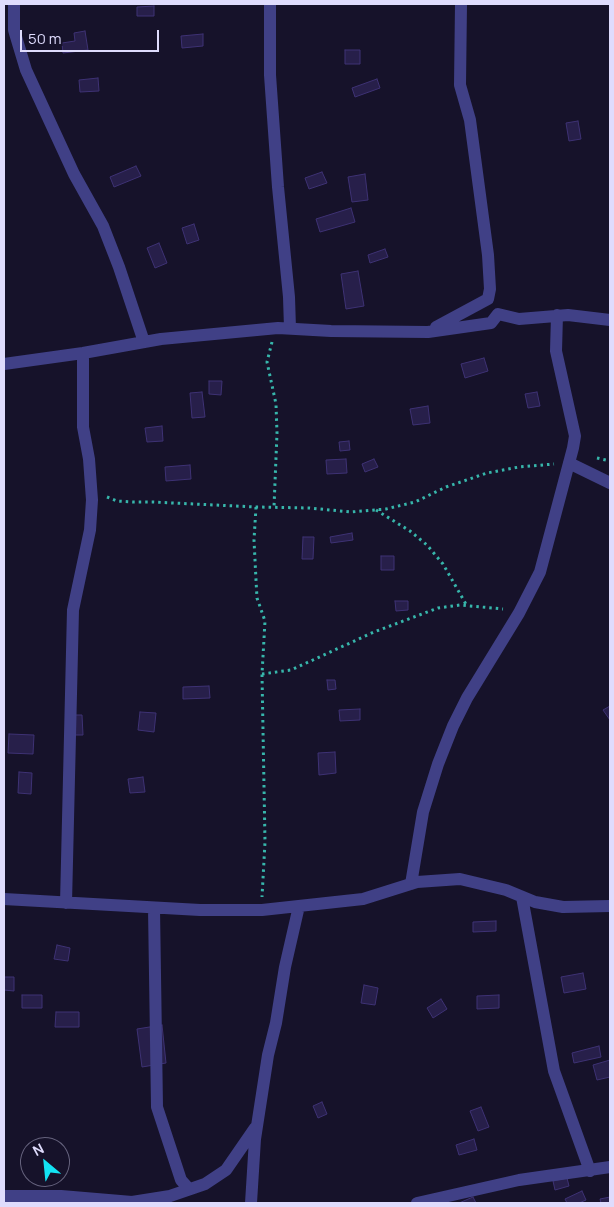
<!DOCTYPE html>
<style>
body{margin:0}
#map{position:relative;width:614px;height:1207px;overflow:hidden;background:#16122a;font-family:Manrope,sans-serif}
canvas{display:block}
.frame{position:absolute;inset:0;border:5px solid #dfdcfd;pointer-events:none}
.north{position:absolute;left:20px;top:1137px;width:50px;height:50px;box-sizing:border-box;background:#16122a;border:1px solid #66637e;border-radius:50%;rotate:332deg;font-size:14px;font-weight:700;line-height:20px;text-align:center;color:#dfdcfd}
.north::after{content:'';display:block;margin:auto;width:18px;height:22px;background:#13e3f3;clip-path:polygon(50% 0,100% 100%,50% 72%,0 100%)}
.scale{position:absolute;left:20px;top:30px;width:139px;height:22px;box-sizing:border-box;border:2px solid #dfdcfd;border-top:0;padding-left:6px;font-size:15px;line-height:18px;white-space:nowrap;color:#dfdcfd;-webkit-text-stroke:4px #16122a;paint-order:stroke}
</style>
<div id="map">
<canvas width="614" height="1207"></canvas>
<div class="frame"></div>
<div class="north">N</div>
<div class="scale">50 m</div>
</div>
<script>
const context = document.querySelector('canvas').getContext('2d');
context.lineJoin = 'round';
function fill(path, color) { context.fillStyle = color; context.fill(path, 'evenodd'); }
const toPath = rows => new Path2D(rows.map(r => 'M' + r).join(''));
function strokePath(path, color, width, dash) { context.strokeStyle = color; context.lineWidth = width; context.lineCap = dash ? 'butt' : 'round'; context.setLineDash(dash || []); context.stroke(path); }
const building = toPath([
 [154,6,154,16,137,16,137,7,154,6],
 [85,31,88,50,63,53,62,43,75,41,74,33,85,31],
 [203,34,203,46,182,48,181,36,203,34],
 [345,50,360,50,360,64,345,64,345,50],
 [98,78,99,91,80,92,79,80,98,78],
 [377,79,380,88,355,97,352,88,377,79],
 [578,121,581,139,569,141,566,123,578,121],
 [136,166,141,176,114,187,110,177,136,166],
 [322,172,327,183,309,189,305,178,322,172],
 [365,174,368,200,352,202,348,177,365,174],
 [351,208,355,222,320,232,316,219,351,208],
 [194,224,199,240,187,244,182,228,194,224],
 [159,243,167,263,155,268,147,248,159,243],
 [385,249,388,257,370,263,368,255,385,249],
 [358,271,364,306,346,309,341,274,358,271],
 [484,358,488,371,465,378,461,364,484,358],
 [209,381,222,381,221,395,209,394,209,381],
 [202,392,205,417,192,418,190,393,202,392],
 [537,392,540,406,528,408,525,394,537,392],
 [428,406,430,423,413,425,410,409,428,406],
 [162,426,163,441,147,442,145,428,162,426],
 [349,441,350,450,340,451,339,442,349,441],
 [346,459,347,473,327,474,326,460,346,459],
 [374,459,378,467,365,472,362,464,374,459],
 [190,465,191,479,166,481,165,467,190,465],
 [352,533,353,540,331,543,330,537,352,533],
 [303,537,314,537,313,559,302,559,303,537],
 [381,556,394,556,394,570,381,570,381,556],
 [395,601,408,601,408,610,396,611,395,601],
 [327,680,335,680,336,689,328,690,327,680],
 [209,686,210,698,183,699,183,687,209,686],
 [610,706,610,720,603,710,610,706],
 [360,709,360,720,340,721,339,710,360,709],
 [140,712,156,713,154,732,138,730,140,712],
 [71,715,82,715,83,735,71,735,71,715],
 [9,734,34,735,33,754,8,753,9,734],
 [335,752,336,773,319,775,318,753,335,752],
 [19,772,32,773,31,794,18,793,19,772],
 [143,777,145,792,130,793,128,779,143,777],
 [496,921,496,931,473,932,473,922,496,921],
 [57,945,70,948,68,961,54,959,57,945],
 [583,973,586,989,564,993,561,977,583,973],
 [4,977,14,977,14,991,4,990,4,977],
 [364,985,378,988,375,1005,361,1003,364,985],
 [22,995,42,995,42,1008,22,1008,22,995],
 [499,995,499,1008,477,1009,477,996,499,995],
 [441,999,447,1009,433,1018,427,1008,441,999],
 [56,1012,79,1012,79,1027,55,1027,56,1012],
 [162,1025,166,1063,142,1067,137,1029,162,1025],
 [599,1046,601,1057,574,1063,572,1053,599,1046],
 [610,1060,610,1077,597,1080,593,1065,610,1060],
 [322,1102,327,1114,318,1118,313,1106,322,1102],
 [481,1107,489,1127,478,1131,470,1111,481,1107],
 [474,1139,477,1150,459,1155,456,1145,474,1139],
 [567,1178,569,1186,555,1190,553,1181,567,1178],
 [582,1191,586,1200,579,1203,567,1203,565,1199,582,1191],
 [473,1197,476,1203,459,1203,473,1197],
 [610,1197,610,1203,601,1203,600,1199,610,1197]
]);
fill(building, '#271f4a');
strokePath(building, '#3e3274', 1);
strokePath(toPath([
 [272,342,267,362,276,404,277,433,274,507],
 [597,458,610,461],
 [107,497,117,501,134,502,153,502,256,507,310,508,351,512,386,509,415,502,446,487,487,473,519,467,554,464],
 [256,507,254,540,256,580,257,598,265,621,262,674,265,842,262,897],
 [376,510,410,531,427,545,443,564,467,606],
 [262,674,291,670,374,632,438,608,460,605,503,609]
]), '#37b6ab', 3, [2.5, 4]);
strokePath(toPath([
 [14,4,14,30,26,70,74,174,103,226,119,267,144,342],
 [270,4,270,75,278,187,289,297,290,328],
 [436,327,488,299,490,289,488,255,470,120,460,85,461,4],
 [4,364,83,353,161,339,278,328,331,331,428,332,491,323,498,314,519,319,568,315,610,320],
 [569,463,610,483],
 [411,884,423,812,438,764,453,726,467,698,519,613,540,572,573,448,575,436,556,351,557,315],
 [522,897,554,1071,590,1171],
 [4,899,200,910,262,910,363,899,417,882,460,879,506,890,535,902,563,907,610,906],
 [66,903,73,610,90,530,92,500,89,459,83,427,83,353],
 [154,908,157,1107,181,1180,189,1189],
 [4,1196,61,1196,132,1202,170,1196,205,1184,226,1170,255,1128],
 [251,1203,255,1139,268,1055,276,1023,285,967,299,906],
 [417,1203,519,1180,610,1167]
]), '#404086', 12);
</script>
